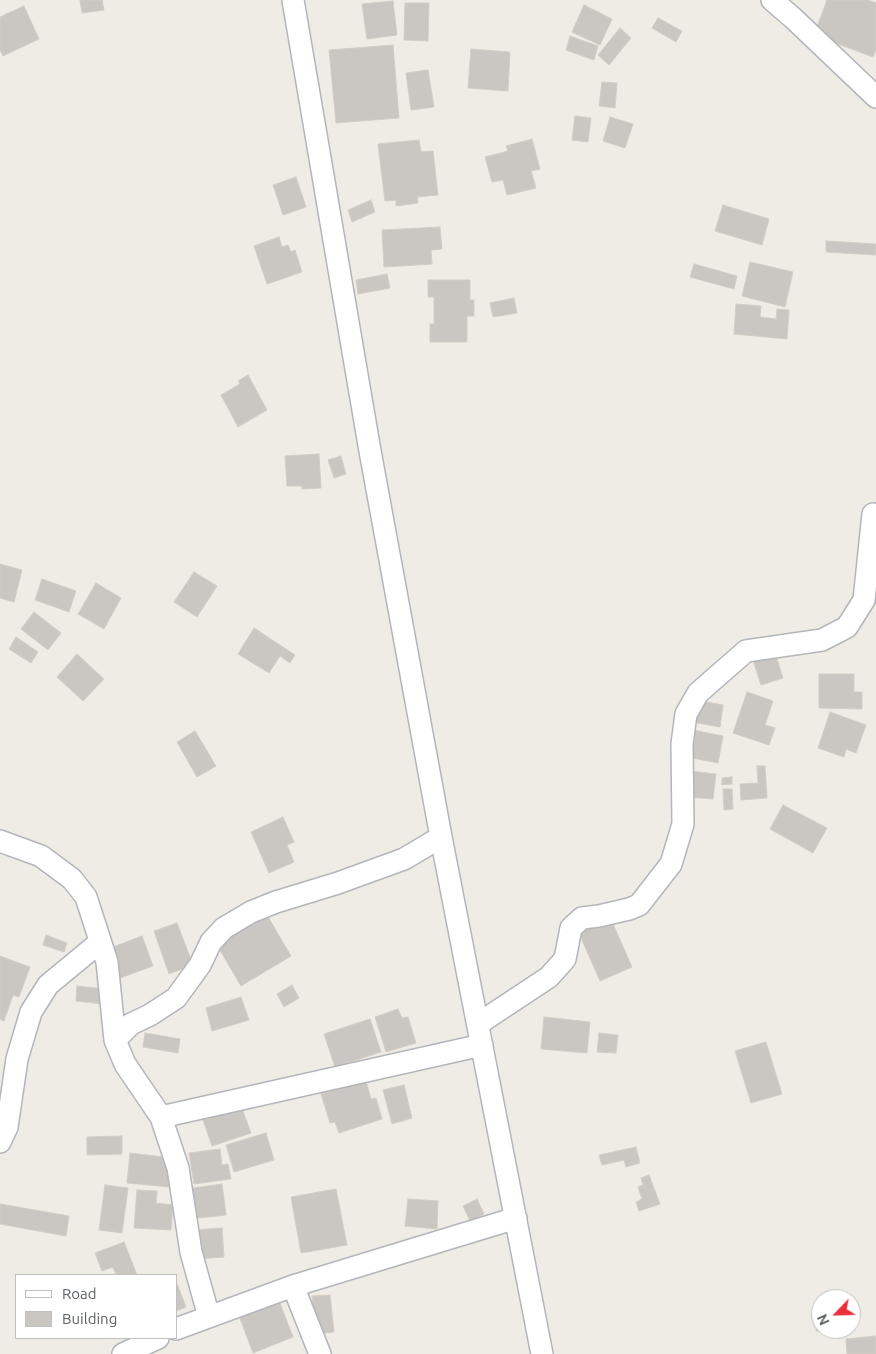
<!DOCTYPE html>
<style>
body{margin:0}
#map{position:relative;width:876px;height:1354px;overflow:hidden;background:#efece5;font-family:Ubuntu,sans-serif}
canvas{display:block}
.legend{position:absolute;left:15px;top:1274px;width:162px;height:65px;box-sizing:border-box;background:#fff;border:1px solid #bec0c1;margin:0;padding:6px 9px;list-style:none;font-size:15px;color:#5d6265}
.legend li{display:flex;align-items:center;gap:10px;height:25px}
.legend b{width:25px;border:1px solid #bec0c1}
.north{position:absolute;left:811px;top:1289px;width:50px;height:50px;box-sizing:border-box;background:#fff;border:1px solid #bec0c1;border-radius:50%;rotate:246deg;font-size:14px;font-weight:700;line-height:20px;text-align:center;color:#5d6265}
.north::after{content:'';display:block;margin:auto;width:18px;height:22px;background:#eb2f3a;clip-path:polygon(50% 0,100% 100%,50% 72%,0 100%)}
</style>
<div id="map">
<canvas width="876" height="1354"></canvas>
<ul class="legend">
<li><b style="height:6px;background:#fff"></b>Road</li>
<li><b style="height:14px;background:#cac7c2"></b>Building</li>
</ul>
<div class="north">N</div>
</div>
<script>
const context = document.querySelector('canvas').getContext('2d');
context.lineJoin = 'round';
function fill(path, color) { context.fillStyle = color; context.fill(path, 'evenodd'); }
const toPath = rows => new Path2D(rows.map(r => 'M' + r).join(''));
function strokePath(path, color, width, dash) { context.strokeStyle = color; context.lineWidth = width; context.lineCap = dash ? 'butt' : 'round'; context.setLineDash(dash || []); context.stroke(path); }
const building = toPath([
 [80,0,102,0,104,10,82,13,80,0],
 [827,0,868,0,876,3,876,49,873,57,814,35,827,0],
 [393,1,397,35,367,39,362,4,393,1],
 [405,3,429,3,428,41,404,40,405,3],
 [584,5,612,19,600,45,572,32,584,5],
 [24,6,39,39,3,56,0,50,0,17,24,6],
 [658,18,682,31,676,42,652,28,658,18],
 [620,28,631,38,609,65,598,55,620,28],
 [570,36,598,46,594,60,566,50,570,36],
 [393,45,399,118,336,123,329,50,393,45],
 [471,49,510,52,508,91,468,88,471,49],
 [428,70,434,107,411,110,406,73,428,70],
 [602,82,617,83,615,108,599,106,602,82],
 [575,116,591,118,588,142,572,140,575,116],
 [610,117,633,124,625,148,603,141,610,117],
 [532,139,540,169,531,171,536,188,507,195,503,180,492,182,485,157,508,151,506,146,532,139],
 [419,140,421,152,433,151,438,195,417,197,418,203,396,206,396,200,385,201,378,144,419,140],
 [296,177,306,207,283,215,273,185,296,177],
 [371,200,375,212,352,222,348,210,371,200],
 [723,205,769,219,762,245,715,231,723,205],
 [440,227,442,249,431,250,432,264,384,267,382,230,440,227],
 [279,237,282,247,288,245,291,252,295,250,302,272,267,284,254,246,279,237],
 [826,241,876,244,876,255,826,252,826,241],
 [750,262,793,272,785,307,742,296,750,262],
 [694,264,737,276,734,289,690,277,694,264],
 [387,274,390,288,358,294,356,280,387,274],
 [428,280,470,280,470,300,474,300,474,316,467,316,467,342,430,342,430,324,434,324,434,297,428,297,428,280],
 [514,298,517,313,493,317,490,303,514,298],
 [736,304,761,306,760,317,776,319,777,309,789,310,787,339,734,334,736,304],
 [248,375,267,410,238,427,221,395,240,384,238,381,248,375],
 [319,454,321,488,302,489,302,486,287,486,285,456,319,454],
 [341,456,346,474,334,478,328,460,341,456],
 [0,564,22,570,14,602,0,598,0,564],
 [194,572,217,586,197,617,174,602,194,572],
 [42,579,76,591,69,612,35,600,42,579],
 [96,583,121,598,104,629,78,614,96,583],
 [34,612,61,633,48,650,21,629,34,612],
 [254,628,295,655,290,663,280,656,269,673,238,654,254,628],
 [16,637,38,652,31,663,9,649,16,637],
 [774,650,783,678,761,685,752,657,774,650],
 [77,654,104,679,83,701,57,677,77,654],
 [819,674,854,674,854,692,862,692,862,709,819,708,819,674],
 [747,692,773,701,765,725,775,728,769,745,733,733,747,692],
 [696,700,723,705,720,727,692,722,696,700],
 [830,712,866,725,856,753,846,749,844,757,818,748,830,712],
 [693,730,723,736,718,763,687,757,693,730],
 [195,731,216,766,197,777,177,742,195,731],
 [757,766,765,766,767,798,741,800,740,784,758,783,757,766],
 [689,771,716,774,713,799,686,797,689,771],
 [732,777,732,784,722,785,722,778,732,777],
 [723,789,732,789,733,809,724,810,723,789],
 [783,805,827,828,813,853,770,829,783,805],
 [283,817,294,842,287,845,294,862,269,873,251,832,283,817],
 [267,915,291,956,241,986,217,945,267,915],
 [610,917,632,967,600,981,578,931,610,917],
 [177,923,193,965,169,974,154,931,177,923],
 [46,935,67,943,64,952,43,945,46,935],
 [142,936,153,966,120,978,108,949,142,936],
 [0,956,30,967,19,997,13,995,4,1021,0,1019,0,956],
 [292,985,299,998,284,1007,277,994,292,985],
 [77,986,105,989,103,1004,76,1001,77,986],
 [241,997,249,1020,212,1031,206,1008,241,997],
 [398,1009,402,1018,408,1017,416,1043,386,1052,375,1017,398,1009],
 [544,1017,590,1022,587,1053,541,1049,544,1017],
 [370,1019,381,1052,335,1067,324,1034,370,1019],
 [145,1033,180,1039,178,1053,143,1047,145,1033],
 [599,1033,618,1035,616,1053,597,1052,599,1033],
 [766,1042,782,1094,751,1103,735,1051,766,1042],
 [366,1081,371,1099,376,1098,382,1119,339,1133,335,1122,330,1123,321,1094,366,1081],
 [404,1085,412,1118,392,1124,383,1090,404,1085],
 [240,1103,251,1133,212,1146,202,1117,240,1103],
 [266,1133,274,1160,234,1172,226,1145,266,1133],
 [122,1136,122,1154,87,1155,87,1137,122,1136],
 [636,1147,640,1163,626,1167,624,1160,602,1165,599,1155,636,1147],
 [220,1149,222,1165,228,1164,231,1179,194,1184,189,1153,220,1149],
 [130,1153,171,1158,169,1187,127,1183,130,1153],
 [649,1175,660,1204,639,1211,636,1202,642,1199,638,1187,643,1185,641,1178,649,1175],
 [222,1184,226,1215,189,1219,186,1189,222,1184],
 [105,1185,128,1188,122,1233,99,1230,105,1185],
 [336,1189,347,1245,301,1253,291,1197,336,1189],
 [137,1190,157,1191,156,1203,173,1205,171,1230,134,1228,137,1190],
 [408,1199,438,1201,437,1229,405,1226,408,1199],
 [477,1199,484,1214,470,1221,463,1206,477,1199],
 [0,1204,69,1216,66,1236,0,1224,0,1204],
 [222,1228,224,1257,195,1259,193,1230,222,1228],
 [124,1242,137,1275,116,1275,113,1267,102,1271,95,1253,124,1242],
 [176,1281,186,1307,176,1311,176,1281],
 [276,1293,293,1337,253,1353,236,1308,276,1293],
 [330,1295,334,1332,316,1334,312,1296,330,1295],
 [819,1316,821,1316,821,1329,841,1329,840,1335,816,1331,819,1316],
 [876,1336,876,1354,847,1354,846,1339,876,1336]
]);
fill(building, '#cac7c2');
strokePath(building, '#d4ccc3', 1);
const street = toPath([
 [293,0,370,451,441,837,542,1354],
 [772,0,793,18,876,97],
 [0,841,41,856,72,879,86,897,107,962,115,1040,125,1064,161,1117,178,1168,191,1252,209,1317],
 [478,1024,549,977,565,959,571,928,582,918,599,916,629,909,639,905,671,864,683,824,682,744,686,714,698,693,746,651,822,640,847,627,864,600,873,514],
 [115,1040,131,1024,150,1015,176,998,200,965,211,942,224,928,251,912,276,902,338,883,404,859,441,837],
 [161,1117,482,1045],
 [0,1142,7,1127,17,1059,31,1012,48,985,100,942],
 [293,1286,320,1354],
 [176,1329,293,1286,516,1218],
 [123,1354,158,1338]
]);
strokePath(street, '#b2b6ba', 24);
strokePath(street, '#fff', 21);
</script>
